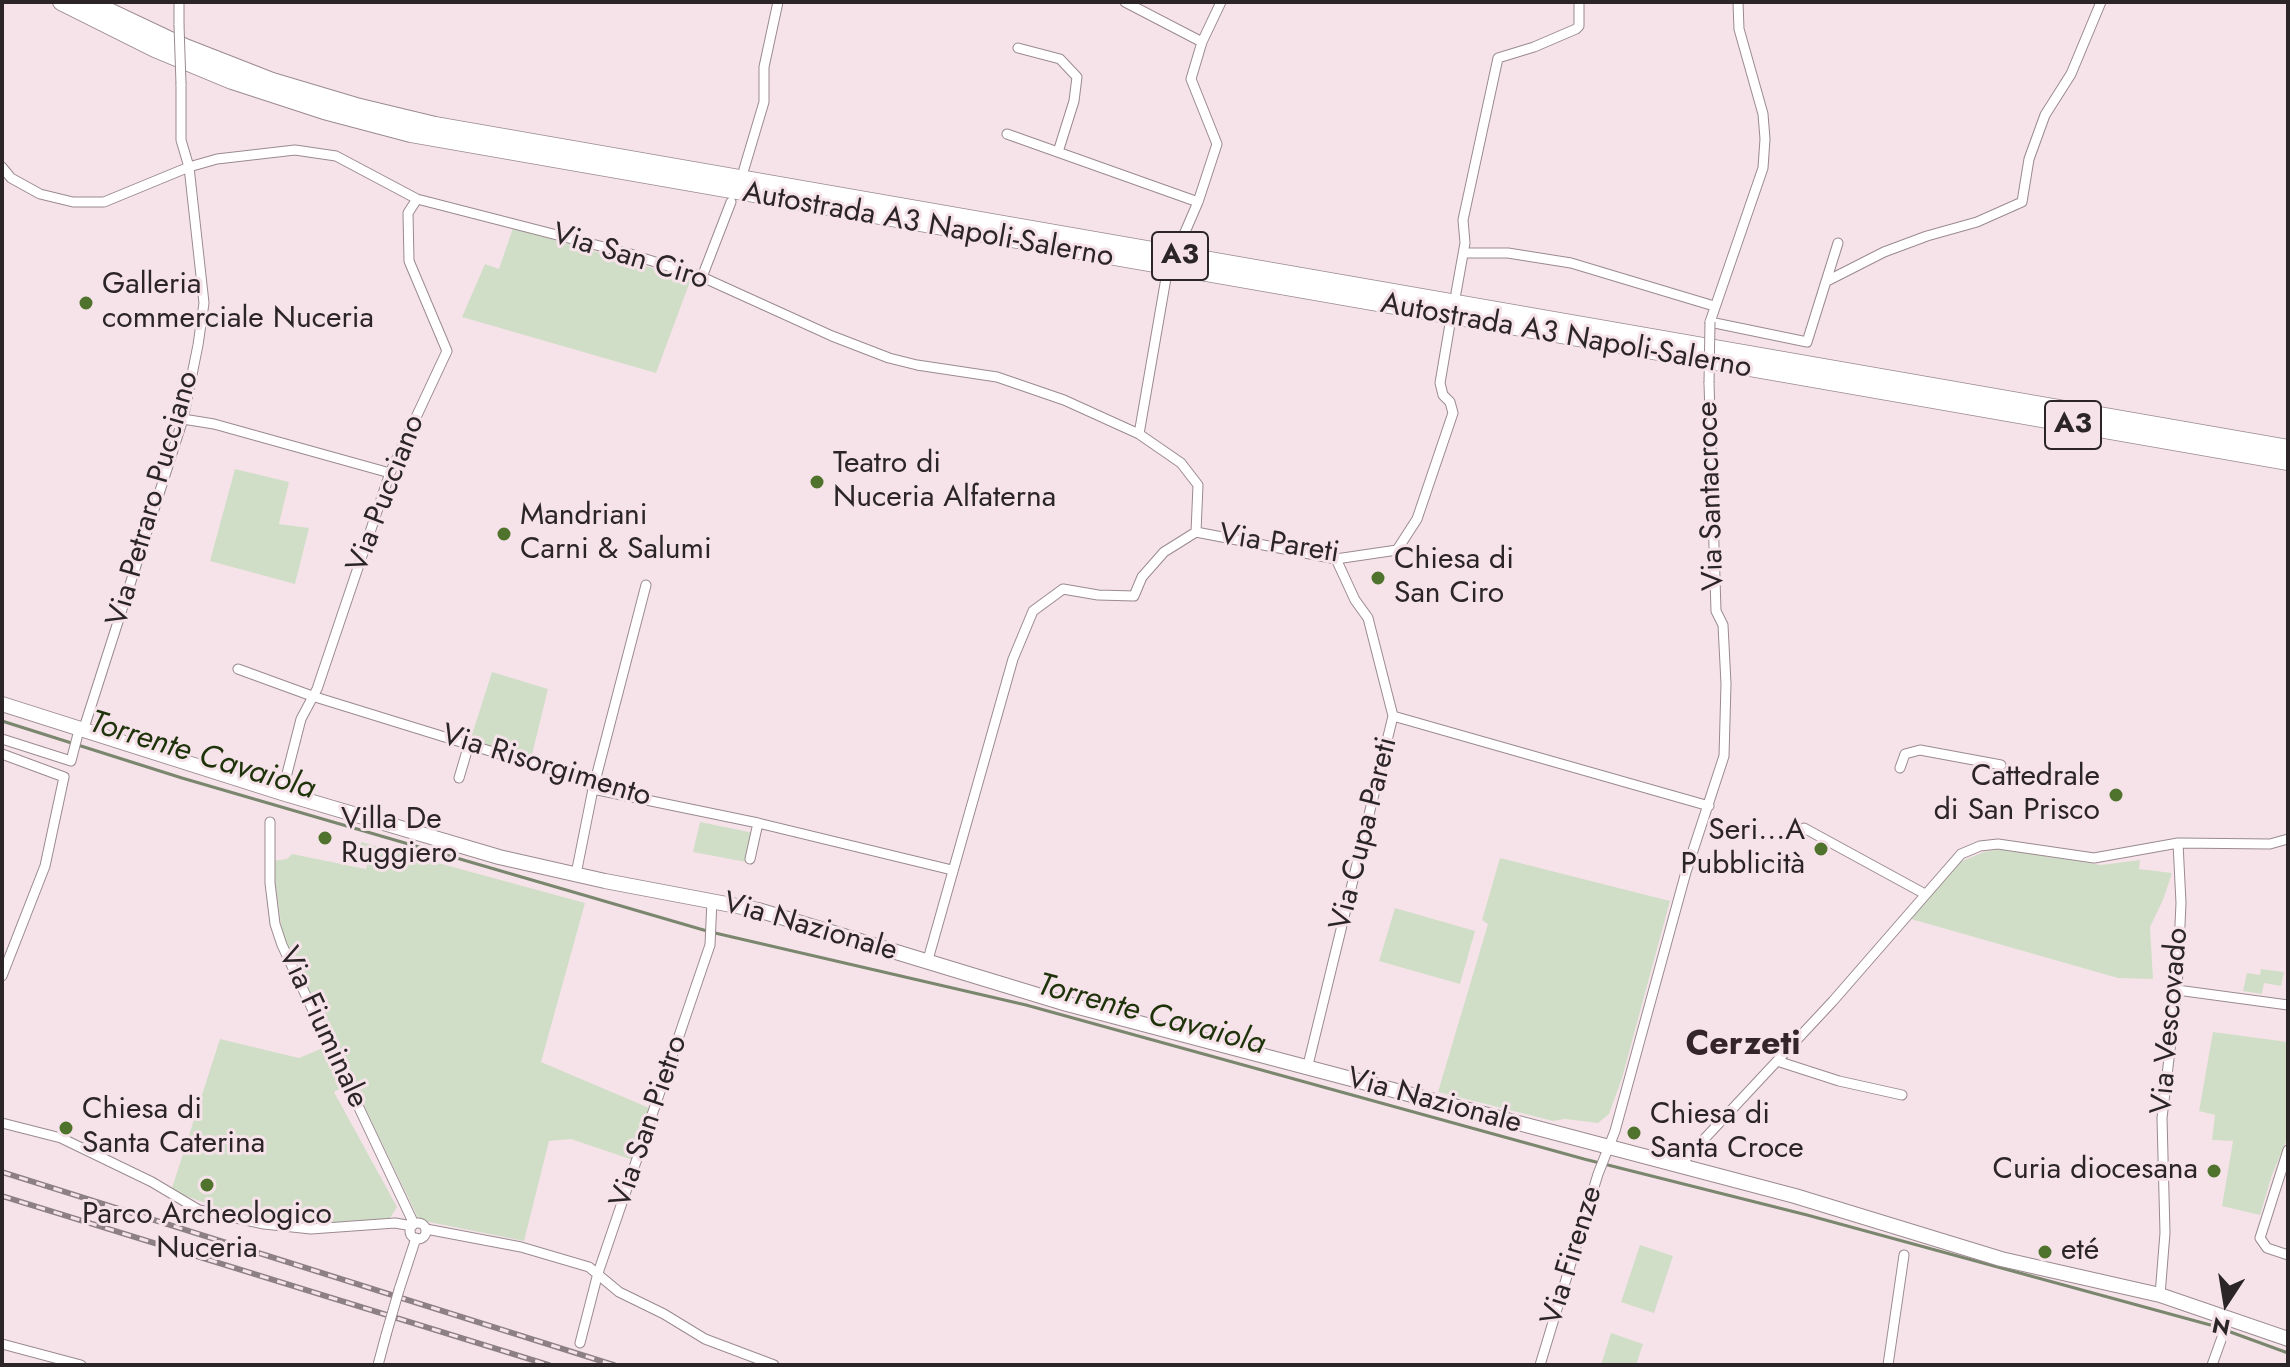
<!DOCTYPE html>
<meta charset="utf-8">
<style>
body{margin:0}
#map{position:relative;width:2290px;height:1367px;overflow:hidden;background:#f6e3ea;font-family:Jost,sans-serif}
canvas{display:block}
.frame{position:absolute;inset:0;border:4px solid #2c2527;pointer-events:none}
.north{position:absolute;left:2186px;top:1263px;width:80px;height:80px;-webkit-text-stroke:6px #f6e3ea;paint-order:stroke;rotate:192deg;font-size:22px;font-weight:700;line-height:32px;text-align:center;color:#2c2527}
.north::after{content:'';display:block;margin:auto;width:28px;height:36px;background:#2c2527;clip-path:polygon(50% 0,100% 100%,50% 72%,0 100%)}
</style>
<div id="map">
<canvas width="2290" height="1367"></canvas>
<div class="frame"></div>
<div class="north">N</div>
</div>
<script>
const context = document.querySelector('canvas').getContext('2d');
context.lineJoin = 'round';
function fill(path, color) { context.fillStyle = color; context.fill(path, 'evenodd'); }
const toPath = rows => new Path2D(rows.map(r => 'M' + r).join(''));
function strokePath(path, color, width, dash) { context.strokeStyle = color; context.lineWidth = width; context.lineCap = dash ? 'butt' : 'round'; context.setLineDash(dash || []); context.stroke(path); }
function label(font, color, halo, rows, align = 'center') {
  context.font = font + ' Jost,sans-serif'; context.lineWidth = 6; context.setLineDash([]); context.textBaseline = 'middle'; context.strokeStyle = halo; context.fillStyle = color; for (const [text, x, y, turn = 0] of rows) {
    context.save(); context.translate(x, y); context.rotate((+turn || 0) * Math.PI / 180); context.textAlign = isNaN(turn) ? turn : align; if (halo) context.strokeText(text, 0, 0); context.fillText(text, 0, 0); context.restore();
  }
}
fill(toPath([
 [513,228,691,279,656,373,462,317,485,264,499,269],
 [235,469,289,482,279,524,309,528,295,584,210,561],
 [492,672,548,689,531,759,469,744],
 [700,822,754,833,746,862,693,852],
 [361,842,585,903,541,1062,654,1110,633,1160,571,1139,549,1141,524,1241,419,1220,283,938,272,861,287,859,292,854,366,869,368,861,359,857],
 [2002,849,2101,865,2140,860,2139,869,2172,873,2163,900,2150,927,2153,979,2118,978,1911,919,1960,862,1984,852],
 [1500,858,1670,901,1622,1078,1609,1114,1598,1123,1565,1119,1553,1121,1438,1092,1488,924,1482,920],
 [1395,908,1475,931,1460,984,1379,961],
 [2261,969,2284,972,2281,986,2264,983,2262,994,2243,991,2247,973,2260,975],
 [2213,1032,2288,1042,2288,1137,2272,1175,2260,1215,2222,1206,2233,1141,2212,1140,2215,1115,2199,1111],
 [220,1039,299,1058,325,1047,344,1086,334,1092,397,1207,390,1218,331,1224,283,1221,232,1212,171,1191],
 [1640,1245,1673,1256,1654,1313,1621,1302],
 [1611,1333,1643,1344,1636,1365,1601,1365]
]), '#d1dec7');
strokePath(toPath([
 [2,721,182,778,707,931],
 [715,933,1026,1005,1584,1159,1807,1215,2214,1326,2288,1353]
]), '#7a866d', 3);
const minor = toPath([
 [179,2,179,25],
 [1125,2,1202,42],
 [1738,2,1739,29,1763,114,1765,139,1763,168,1710,322,1807,342,1838,243],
 [1018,48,1060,59,1077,77,1074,101,1058,152],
 [1007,134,1198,202],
 [2,167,11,178,40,194,73,202,104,202,189,167,217,159,295,150,336,156,417,199,627,253,702,277,832,336,889,358,917,365,997,377,1064,400,1139,434,1181,463,1198,485,1196,532],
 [744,169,764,102,764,67,778,2],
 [1179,246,1198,202,1217,144,1191,79,1202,42,1221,2],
 [1464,253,1508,253,1571,263,1714,306],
 [702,277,731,202],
 [1827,281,1884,252,1927,236,1977,222,2022,202,2029,159,2045,115,2071,74,2101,2],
 [1456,293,1465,243,1463,220,1498,58,1534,47,1576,29,1579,26,1579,2],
 [183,419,214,424,390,473],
 [1139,434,1166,278],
 [238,669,312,696,587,781,593,789,758,823,952,870],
 [1393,716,1709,806],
 [83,731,183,419,198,345,204,303,189,167,181,140,181,84],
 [2,739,71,761,79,730],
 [2,754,64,777,45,866,2,976],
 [1900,768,1905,754,1920,750,2001,765],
 [459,778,469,744],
 [282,793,301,719,317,689,390,473,447,351,409,261,408,213,417,199],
 [270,822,270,883,275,924,282,945,414,1224],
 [1804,828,1925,894],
 [750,859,758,823],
 [576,874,593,789,646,585],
 [927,963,1013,659,1033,611,1063,589,1098,595,1134,596,1142,577,1164,552,1196,532,1336,559,1397,550,1417,519,1453,413,1450,402,1443,395,1440,383,1450,324],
 [2177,990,2288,1005],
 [1777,1061,1839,1081,1902,1095],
 [1307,1069,1393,716,1368,618,1355,600,1336,559],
 [2,1123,61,1138,152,1182,199,1210,264,1224,311,1229,395,1223,412,1226],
 [2288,1150,2260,1238,2267,1248,2288,1255],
 [1680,1165,1833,1001,1961,854,1980,846,1998,844,2094,858,2178,843,2270,844,2288,839],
 '410 1231a8 8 0 1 1 16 0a8 8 0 1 1-16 0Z',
 [426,1229,521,1247,589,1267,619,1292,664,1314,705,1339,774,1365],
 [399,1290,416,1238],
 [2160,1295,2165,1233,2162,1118,2177,990,2181,903,2178,843],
 [580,1343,598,1273,710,945,712,900],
 [2,1344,81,1365],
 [378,1365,386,1335],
 [1540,1365,1598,1174,1615,1131,1686,872,1724,756,1726,684,1723,625,1716,611,1709,383],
 [1888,1365,1904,1255],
 [2212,1365,2229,1318]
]);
const primary = toPath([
 [2,704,282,793,499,857,605,881,758,910,1067,1004,1795,1196,2001,1259,2160,1295,2288,1339]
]);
const motorway = toPath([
 [61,2,155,49,232,81,324,111,411,134,2288,462],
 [90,2,185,47,272,81,356,106,435,125,2288,448]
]);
strokePath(minor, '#9b8a90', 11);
strokePath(primary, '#9b8a90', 16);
strokePath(motorway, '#9b8a90', 18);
strokePath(minor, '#fff', 9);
strokePath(primary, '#fff', 14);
strokePath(motorway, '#fff', 16);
const rail = toPath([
 [2,1172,614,1365],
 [2,1196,549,1365]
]);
strokePath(rail, '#8c8084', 6);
strokePath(rail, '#f6e3ea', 3, [9]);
const minorBridge = toPath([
 [179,25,181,84],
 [1709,383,1710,322],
 [386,1335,399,1290]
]);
strokePath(minorBridge, '#9b8a90', 11, []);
strokePath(minorBridge, '#fff', 9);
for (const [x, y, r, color] of [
 [86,303,8,"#4f732c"],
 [817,482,8,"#4f732c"],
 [504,534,8,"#4f732c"],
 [1378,578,8,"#4f732c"],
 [2116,795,8,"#4f732c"],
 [325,838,8,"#4f732c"],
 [1821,849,8,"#4f732c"],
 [66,1128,8,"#4f732c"],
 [1634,1133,8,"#4f732c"],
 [2214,1171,8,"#4f732c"],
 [207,1185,8,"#4f732c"],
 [2045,1252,8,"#4f732c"]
]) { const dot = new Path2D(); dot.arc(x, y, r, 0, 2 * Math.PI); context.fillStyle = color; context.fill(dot); strokePath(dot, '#f6e3ea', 3); }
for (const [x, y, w] of [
 [1180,256,56],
 [2073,425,56]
]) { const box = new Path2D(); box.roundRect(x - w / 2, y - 24, w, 48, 6); context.fillStyle = '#f6e3ea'; context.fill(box); strokePath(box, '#2c2527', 2); }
label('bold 28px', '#2c2527', null, [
 ["A3",1180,256],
 ["A3",2073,425]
]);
label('30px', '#2c2527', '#f6e3ea', [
 ["Autostrada A3 Napoli-Salerno",928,226,10],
 ["Via San Ciro",630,258,17],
 ["Autostrada A3 Napoli-Salerno",1566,337,10],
 ["Via Pucciano",387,494,-69],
 ["Via Santacroce",1712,496,-92],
 ["Via Petraro Pucciano",154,499,-74],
 ["Via Pareti",1279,545,9],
 ["Via Risorgimento",546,767,17],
 ["Via Cupa Pareti",1365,834,-76],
 ["Via Nazionale",810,928,16],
 ["Via Vescovado",2171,1021,-85],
 ["Via Fiuminale",322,1028,65],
 ["Via Nazionale",1434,1102,15],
 ["Via San Pietro",650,1122,-71],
 ["Via Firenze",1573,1256,-73]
]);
label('30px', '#2c2527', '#f6e3ea', [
 ["Galleria",102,286],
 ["commerciale Nuceria",102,320],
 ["Teatro di",833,465],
 ["Nuceria Alfaterna",833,499],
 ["Mandriani",520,517],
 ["Carni & Salumi",520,551],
 ["Chiesa di",1394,561],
 ["San Ciro",1394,595],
 ["Cattedrale",2100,778,"right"],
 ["di San Prisco",2100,812,"right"],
 ["Villa De",341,821],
 ["Ruggiero",341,855],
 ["Seri...A",1805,832,"right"],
 ["Pubblicità",1805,866,"right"],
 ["Chiesa di",82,1111],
 ["Santa Caterina",82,1145],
 ["Chiesa di",1650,1116],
 ["Santa Croce",1650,1150],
 ["Curia diocesana",2198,1171,"right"],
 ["Parco Archeologico",207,1216,"center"],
 ["Nuceria",207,1250,"center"],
 ["eté",2061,1252]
], 'left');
label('italic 32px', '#1f330a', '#f6e3ea', [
 ["Torrente Cavaiola",202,757,17],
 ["Torrente Cavaiola",1151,1016,15]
]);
label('bold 34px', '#33252a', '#f6e3ea', [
 ["Cerzeti",1743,1046]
]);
</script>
